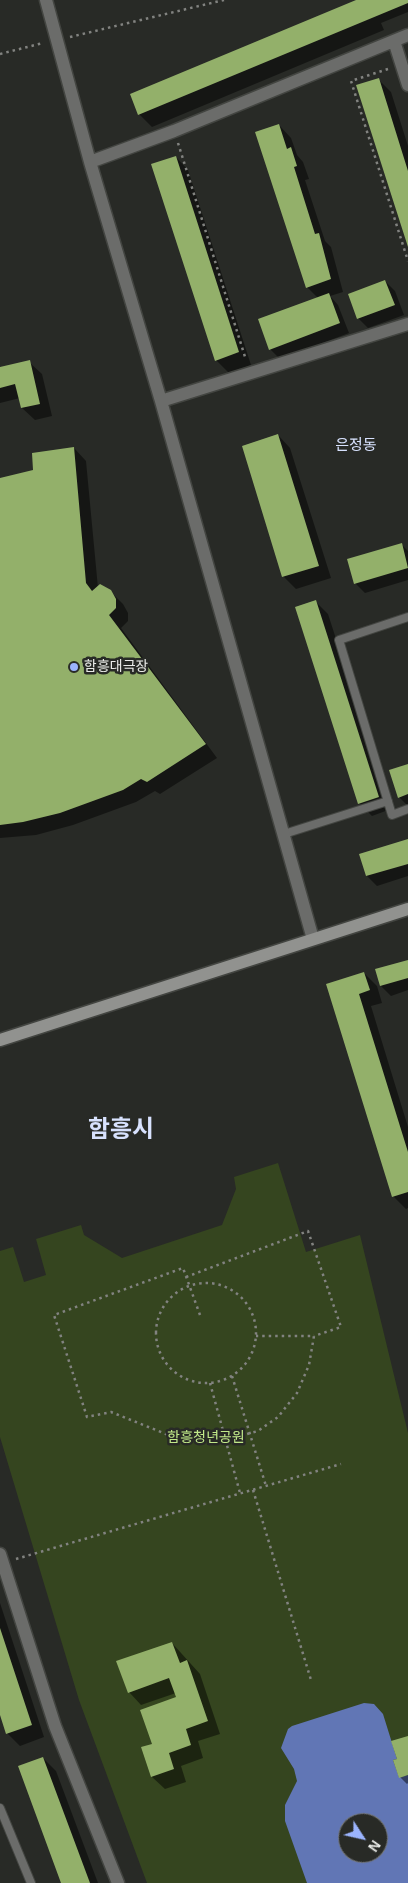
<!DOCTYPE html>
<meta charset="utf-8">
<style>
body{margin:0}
#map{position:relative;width:408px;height:1883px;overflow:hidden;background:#282a26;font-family:Helvetica,sans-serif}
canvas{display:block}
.north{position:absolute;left:338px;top:1813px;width:50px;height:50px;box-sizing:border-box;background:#282a26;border:1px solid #767774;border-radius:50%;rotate:125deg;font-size:14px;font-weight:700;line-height:20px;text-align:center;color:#eaebe8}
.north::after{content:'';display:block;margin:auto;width:18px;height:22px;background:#9bb4fd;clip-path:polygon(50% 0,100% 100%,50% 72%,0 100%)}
</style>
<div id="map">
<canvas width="408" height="1883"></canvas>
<div class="north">N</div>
</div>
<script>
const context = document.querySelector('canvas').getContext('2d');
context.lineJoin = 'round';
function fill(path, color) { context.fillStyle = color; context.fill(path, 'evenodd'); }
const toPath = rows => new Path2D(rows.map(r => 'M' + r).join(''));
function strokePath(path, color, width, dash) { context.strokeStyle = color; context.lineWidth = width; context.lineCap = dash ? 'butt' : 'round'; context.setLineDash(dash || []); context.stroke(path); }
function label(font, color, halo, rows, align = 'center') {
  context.font = font + ' Helvetica,"Noto Sans KR",sans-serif'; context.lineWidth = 5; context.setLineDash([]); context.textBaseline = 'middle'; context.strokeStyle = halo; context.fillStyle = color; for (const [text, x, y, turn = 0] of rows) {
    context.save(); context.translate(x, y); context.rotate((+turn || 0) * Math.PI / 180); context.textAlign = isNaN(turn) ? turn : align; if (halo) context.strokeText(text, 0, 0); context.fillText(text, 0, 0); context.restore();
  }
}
fill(toPath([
 [278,1163,306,1252,360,1235,408,1433,408,1883,147,1883,79,1700,0,1437,0,1251,13,1247,24,1282,46,1275,36,1239,81,1225,84,1235,122,1258,222,1225,236,1189,234,1177],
 [348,1823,378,1823,378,1853,348,1853]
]), '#35451f');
fill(toPath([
 [364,1703,374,1704,383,1714,397,1759,393,1760,399,1777,408,1775,408,1883,307,1883,285,1821,285,1805,297,1781,294,1769,281,1748,288,1729,292,1726],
 [348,1823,378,1823,378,1853,348,1853]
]), '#6176b5');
fill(toPath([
 [359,0,408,0,408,12,381,23,384,30,152,127,139,114],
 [378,79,391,92,408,146,408,244],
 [279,125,291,138,297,155,303,162,309,179,305,180,325,241,331,247,343,292,330,296,338,305,349,333,280,359,270,349,318,298,307,287],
 [176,157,188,170,251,365,229,373,216,360],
 [385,281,395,291,404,315,368,328,358,318],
 [29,362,42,374,52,416,35,420,22,408,20,398,0,403,0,369],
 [278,435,290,448,331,578,296,589,283,576],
 [74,448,86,461,98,588,110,591,123,604,128,613,128,621,121,628,217,758,160,794,155,791,136,802,73,825,36,835,0,838,0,479,35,470],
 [401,544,408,551,408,580,365,593,355,583],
 [316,602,328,614,391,809,372,816,359,803],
 [408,765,408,806,399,797],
 [408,840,408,876,377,886,367,876,361,855],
 [408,961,408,990,391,996,381,986],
 [364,973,377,986,382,1003,371,1006,408,1127,408,1208,406,1209,393,1196,327,985],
 [0,1603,44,1737,20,1746,7,1733,0,1711],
 [172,1643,200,1674,220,1734,198,1741,203,1758,181,1766,186,1782,165,1789,152,1777,153,1744,177,1698,176,1693,141,1705,129,1692],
 [408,1737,408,1783,407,1784,400,1777],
 [43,1758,56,1771,98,1883,62,1883]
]), '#0007');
fill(toPath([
 [356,0,408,0,408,3,138,115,130,94],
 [379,78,408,171,408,247,356,85],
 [279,124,287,149,291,147,297,166,294,167,315,234,319,233,331,279,306,288,255,132],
 [176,156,239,352,215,361,151,164],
 [385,280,395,305,357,319,348,294],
 [329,293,340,323,269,350,258,319],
 [30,360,40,404,21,408,15,384,0,388,0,367],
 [278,434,319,566,282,577,242,446],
 [74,447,86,583,92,591,100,584,111,590,116,599,116,608,109,615,206,744,147,782,141,779,123,790,60,813,23,822,0,825,0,478,33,470,32,453],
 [402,543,408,568,354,584,347,559],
 [316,600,379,797,358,804,295,607],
 [408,764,408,794,398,798,389,770],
 [408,839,408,864,366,876,359,854],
 [408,960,408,978,380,986,375,969],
 [364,972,370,990,359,994,408,1152,408,1192,392,1197,326,984],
 [0,1628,32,1725,6,1734,0,1715],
 [172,1642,180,1663,187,1660,208,1721,186,1729,191,1745,169,1753,174,1769,151,1777,141,1747,152,1744,140,1710,176,1697,169,1678,128,1693,116,1661],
 [408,1736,408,1775,399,1778,393,1760,397,1759,391,1741],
 [43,1757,90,1883,61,1883,18,1766]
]), '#93b06a');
const lane = toPath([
 [408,617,339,640,392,815,408,809],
 [284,834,388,801],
 [0,1808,31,1883]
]);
const street = toPath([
 [46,0,90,162,161,401,313,939],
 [394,41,408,85],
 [90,162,174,131,408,35],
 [161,401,408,324],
 [0,1554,55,1726,118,1883]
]);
const secondary = toPath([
 [0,1040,408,909]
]);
strokePath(lane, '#434541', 10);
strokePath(street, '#434541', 15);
strokePath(secondary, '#434541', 15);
strokePath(toPath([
 [70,37,224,0],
 [0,54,43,43],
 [388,69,351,81,408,261],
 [178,143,246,360],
 [186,1277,308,1231,341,1327,314,1336],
 '156 1333a50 50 0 1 1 100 0a50 50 0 1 1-100 0Z',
 [200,1315,183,1268,54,1315,87,1417,111,1412,181,1440,198,1442,225,1440,258,1431,278,1417,297,1393,309,1365,314,1336,256,1336],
 [232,1376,266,1486],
 [210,1383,240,1493],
 [253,1490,311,1680],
 [16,1559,341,1464]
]), '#828380', 2.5, [2.5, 4]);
strokePath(lane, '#6b6c6a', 8);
strokePath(street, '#6b6c6a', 12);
strokePath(secondary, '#91928f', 12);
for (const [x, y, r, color] of [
 [74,667,5,"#9bb4fd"]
]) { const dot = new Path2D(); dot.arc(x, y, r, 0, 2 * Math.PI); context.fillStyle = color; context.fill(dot); strokePath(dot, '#282a26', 2); }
label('14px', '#eaebe8', '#282a26', [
 ["함흥대극장",84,667]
], 'left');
label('14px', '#c1e989', '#282a26', [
 ["함흥청년공원",206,1438]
]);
label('15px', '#d8e2fe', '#282a26', [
 ["은정동",356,446]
]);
label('bold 24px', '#d8e2fe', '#282a26', [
 ["함흥시",121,1130]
]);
</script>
